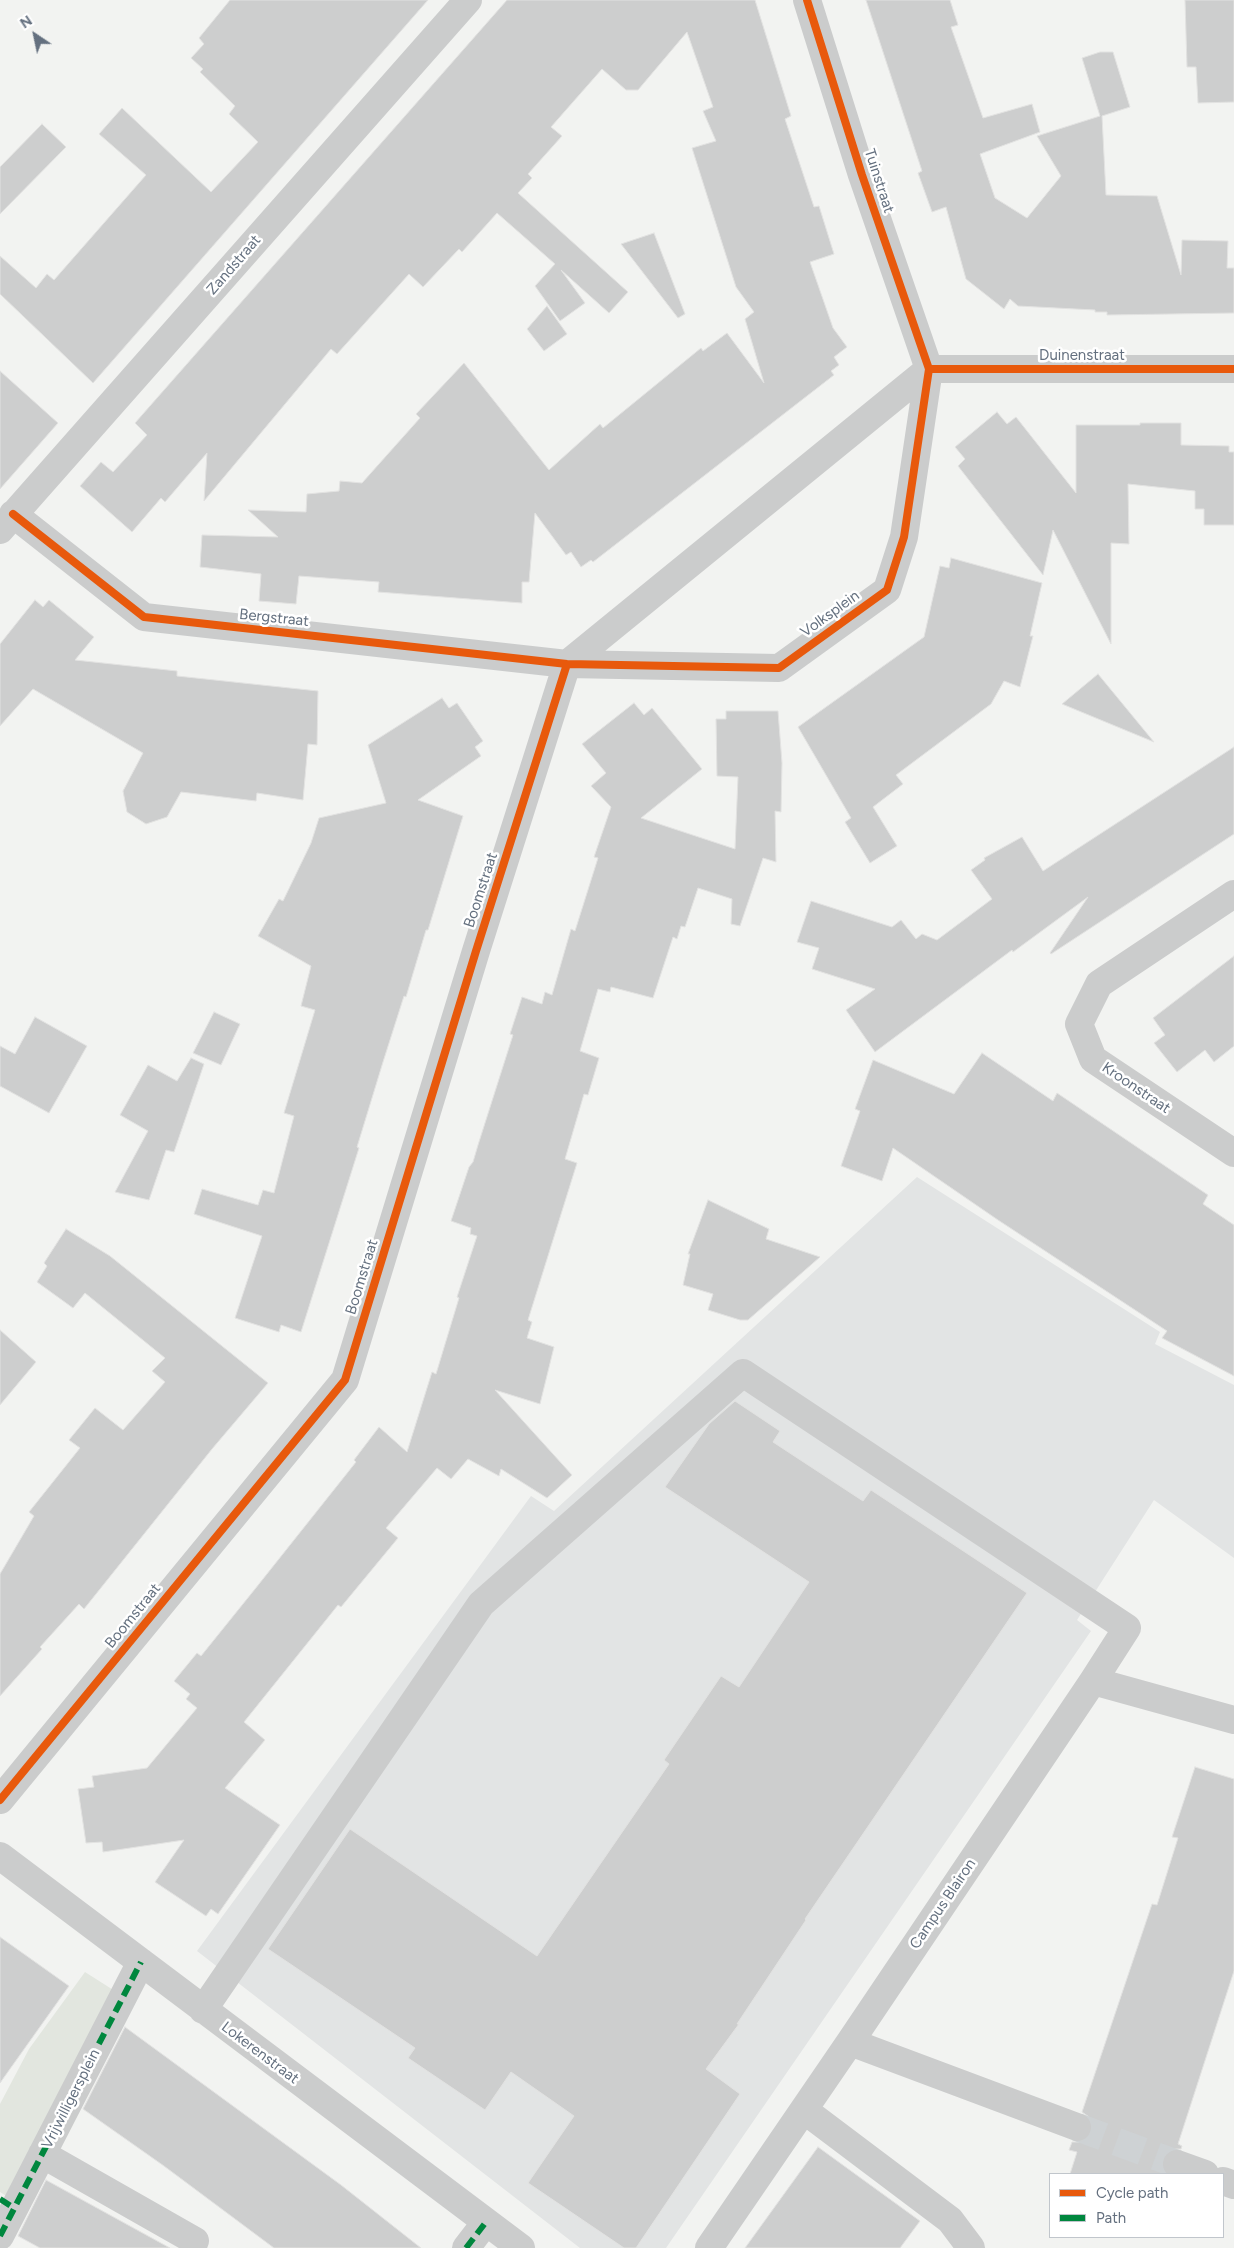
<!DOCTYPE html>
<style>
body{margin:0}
#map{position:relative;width:1234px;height:2248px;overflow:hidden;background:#f2f3f1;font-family:Figtree,sans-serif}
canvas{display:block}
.legend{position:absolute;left:1049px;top:2173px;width:175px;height:65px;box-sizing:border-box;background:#fff;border:1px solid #c1c6cc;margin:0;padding:6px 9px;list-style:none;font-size:15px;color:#64707f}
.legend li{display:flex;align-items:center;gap:10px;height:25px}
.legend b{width:25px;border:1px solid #c1c6cc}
.north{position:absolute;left:10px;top:10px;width:50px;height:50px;-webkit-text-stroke:4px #fff;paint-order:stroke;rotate:326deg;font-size:14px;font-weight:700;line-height:20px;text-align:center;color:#64707f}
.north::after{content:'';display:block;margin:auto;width:18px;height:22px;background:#64707f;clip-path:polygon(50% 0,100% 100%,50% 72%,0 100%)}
</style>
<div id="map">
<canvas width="1234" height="2248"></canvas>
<ul class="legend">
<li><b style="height:6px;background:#e8590c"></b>Cycle path</li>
<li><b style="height:6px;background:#00873e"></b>Path</li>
</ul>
<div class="north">N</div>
</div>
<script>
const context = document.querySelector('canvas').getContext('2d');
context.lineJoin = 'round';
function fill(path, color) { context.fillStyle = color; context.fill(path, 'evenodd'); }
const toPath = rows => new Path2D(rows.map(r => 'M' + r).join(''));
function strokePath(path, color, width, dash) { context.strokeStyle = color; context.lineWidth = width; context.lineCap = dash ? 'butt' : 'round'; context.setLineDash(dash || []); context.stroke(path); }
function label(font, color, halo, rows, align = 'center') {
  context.font = font + ' Figtree,sans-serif'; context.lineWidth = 5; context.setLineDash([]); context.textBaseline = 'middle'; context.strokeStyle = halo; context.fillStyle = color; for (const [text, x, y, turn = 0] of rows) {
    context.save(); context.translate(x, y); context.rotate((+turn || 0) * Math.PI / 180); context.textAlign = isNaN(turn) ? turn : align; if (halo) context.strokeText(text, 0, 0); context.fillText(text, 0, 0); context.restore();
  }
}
fill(toPath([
 [917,1177,1160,1332,1155,1344,1234,1385,1234,1558,1154,1500,1077,1620,1091,1631,666,2248,580,2248,197,1951,531,1496,554,1511]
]), '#e2e4e4');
fill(toPath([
 [85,1972,118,1993,11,2199,0,2192,0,2104,29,2049]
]), '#e2e6df');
const building = toPath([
 [230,0,428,0,93,383,0,294,0,256,36,288,47,274,54,280,146,175,99,134,122,108,211,192,258,142,229,114,235,106,200,72,203,69,191,58,204,44,199,38,230,0],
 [507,0,755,0,791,116,785,119,814,207,819,206,834,254,810,262,833,328,847,347,834,357,839,365,831,371,834,375,593,562,591,560,581,567,571,552,566,555,535,513,529,582,522,582,522,603,378,592,379,582,299,576,296,604,259,601,261,574,200,567,202,535,278,537,248,510,306,512,307,494,339,491,340,481,362,483,420,418,416,414,464,363,549,470,600,424,603,428,701,348,703,351,727,333,764,383,745,319,754,312,736,287,692,148,716,141,703,111,713,107,687,32,638,90,626,90,602,69,551,127,562,136,528,174,532,178,518,193,628,292,609,313,561,270,585,303,560,321,535,286,555,264,497,213,462,252,459,249,423,287,409,274,337,354,331,349,204,501,207,453,165,502,161,498,132,532,80,486,101,462,113,472,147,435,135,423,507,0],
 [866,0,950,0,958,25,951,27,983,118,1032,104,1040,132,980,154,995,198,1027,218,1061,176,1037,136,1100,116,1082,58,1100,52,1113,52,1130,107,1102,116,1106,195,1157,196,1181,275,1182,240,1228,241,1227,268,1234,268,1234,313,1107,315,1107,312,1095,312,1095,310,1018,306,1010,299,1004,309,966,279,946,207,932,212,918,173,922,171,866,0],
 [1185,0,1234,0,1234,102,1198,103,1196,67,1187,67,1185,0],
 [42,124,66,147,0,214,0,167,42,124],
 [654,233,685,314,678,318,621,244,654,233],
 [547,306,567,334,544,351,527,329,547,306],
 [0,371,58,423,0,489,0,371],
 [997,412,1007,424,1016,417,1076,493,1076,425,1140,425,1140,423,1181,423,1181,445,1229,446,1229,452,1234,452,1234,525,1204,525,1204,509,1195,509,1195,491,1128,484,1129,544,1111,543,1111,644,1053,530,1043,575,958,466,965,459,955,447,997,412],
 [951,558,1042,583,1030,636,1033,636,1020,687,1004,681,991,704,896,775,903,784,873,807,897,846,870,863,845,822,851,818,798,727,924,637,940,566,949,568,951,558],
 [35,600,43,607,49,600,94,637,75,660,177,671,177,676,318,691,317,745,308,744,303,800,257,793,256,801,181,792,167,817,146,824,127,812,123,791,143,753,33,689,0,726,0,644,35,600],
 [1098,674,1154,742,1062,704,1098,674],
 [442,698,449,708,457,703,483,741,475,747,481,756,418,800,463,816,428,930,426,930,406,997,404,996,383,1062,357,1147,359,1148,301,1332,281,1325,279,1332,235,1318,262,1236,194,1214,202,1189,258,1205,263,1190,274,1193,294,1116,284,1113,315,1010,301,1006,311,966,258,936,279,899,283,901,311,843,319,818,386,803,368,745,442,698],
 [634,703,644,715,652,708,702,769,641,818,735,849,738,777,717,776,716,719,726,719,726,711,778,711,782,763,781,812,775,811,776,862,763,858,740,926,731,924,732,899,698,888,685,927,681,926,677,939,673,937,653,998,611,987,610,992,598,989,580,1051,599,1058,588,1095,584,1094,565,1159,577,1163,528,1320,532,1322,527,1338,554,1347,540,1404,495,1390,572,1475,547,1498,501,1469,499,1476,468,1459,451,1479,437,1468,386,1528,398,1538,341,1607,338,1605,244,1722,265,1740,225,1788,280,1825,218,1914,211,1909,206,1916,155,1882,184,1840,103,1852,102,1842,86,1843,78,1789,94,1787,92,1776,147,1768,197,1708,186,1699,190,1694,174,1681,197,1653,201,1656,255,1589,356,1462,354,1460,379,1427,407,1452,432,1372,436,1374,459,1298,457,1297,477,1236,470,1234,471,1228,451,1221,469,1167,473,1162,478,1145,513,1035,510,1034,522,997,542,1004,545,992,552,995,571,929,575,931,598,858,594,857,611,807,591,786,606,773,582,744,634,703],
 [1234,747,1234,834,1051,954,1050,953,1088,897,1013,952,1012,950,875,1052,846,1010,875,989,812,969,819,948,797,942,811,901,892,927,901,920,916,939,922,934,937,940,992,899,971,870,985,860,984,858,1022,837,1043,871,1234,747],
 [1234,956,1234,1046,1214,1062,1205,1050,1177,1072,1154,1043,1165,1035,1153,1018,1234,956],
 [214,1012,240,1024,221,1065,193,1053,214,1012],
 [35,1017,87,1046,49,1113,0,1086,0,1046,15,1054,35,1017],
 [982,1053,1053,1101,1057,1093,1208,1195,1203,1204,1234,1225,1234,1376,1162,1338,1167,1331,998,1220,893,1148,882,1181,841,1166,860,1111,855,1109,873,1060,954,1094,982,1053],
 [191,1058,204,1064,174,1152,166,1150,149,1200,115,1192,148,1131,120,1115,148,1065,177,1081,191,1058],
 [708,1200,769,1229,766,1239,820,1257,748,1320,740,1320,708,1310,713,1294,683,1285,690,1254,688,1254,708,1200],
 [66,1229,110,1256,268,1383,212,1449,84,1609,79,1604,40,1647,42,1649,0,1696,0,1574,34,1516,29,1512,80,1448,69,1440,95,1408,123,1430,165,1382,152,1371,165,1358,85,1293,73,1308,37,1282,47,1266,44,1263,66,1229],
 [0,1330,36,1362,0,1405,0,1330],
 [735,1401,780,1431,773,1442,863,1501,871,1490,1027,1593,805,1919,806,1920,737,2024,739,2024,706,2069,740,2094,636,2248,624,2248,528,2183,574,2116,511,2072,485,2110,408,2058,415,2048,268,1949,350,1829,537,1956,669,1764,664,1760,721,1676,739,1687,809,1582,665,1487,709,1424,735,1401],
 [1195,1767,1234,1779,1234,1971,1178,2144,1182,2146,1181,2149,1174,2149,1167,2152,1163,2158,1162,2166,1165,2174,1070,2174,1077,2152,1069,2150,1072,2142,1080,2142,1087,2139,1092,2132,1092,2124,1089,2117,1082,2112,1152,1904,1157,1905,1178,1838,1172,1837,1195,1767],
 [0,1937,69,1986,0,2083,0,1937],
 [125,2027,341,2185,421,2248,274,2248,164,2166,83,2109,125,2027],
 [818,2147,920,2221,900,2248,745,2248,818,2147],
 [46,2180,170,2248,40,2248,18,2236,46,2180]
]);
fill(building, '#cdcece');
strokePath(building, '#e2e2e1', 1);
strokePath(toPath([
 [1077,2127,1177,2164]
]), '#ced2d4', 28, [28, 14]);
strokePath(toPath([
 [929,369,1234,369],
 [13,514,144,617,567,664,779,668,887,590,904,537,929,369,862,175,807,0],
 [0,530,468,0],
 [567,664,929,369],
 [1234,894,1099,984,1079,1024,1093,1059,1234,1153],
 [0,1800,345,1380,476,951,567,664],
 [0,1856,521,2248],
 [203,2010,481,1604,743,1373,1127,1628,1093,1681],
 [850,2042,1077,2127],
 [804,2110,950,2220,971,2248],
 [42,2154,195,2241],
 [1177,2164,1205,2174],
 [1223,2181,1234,2185],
 [0,2236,141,1962],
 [466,2248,486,2222],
 [709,2248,850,2042,1093,1681,1234,1720]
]), '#cbcccc', 28);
strokePath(toPath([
 [0,2199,14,2208],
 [0,2236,141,1962],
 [466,2248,486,2222]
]), '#00873e', 6, [12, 6]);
strokePath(toPath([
 [929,369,1234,369],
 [13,514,144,617,567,664,779,668,887,590,904,537,929,369,862,175,807,0],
 [0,1800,345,1380,476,951,567,664]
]), '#e8590c', 8);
label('15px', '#64707f', '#fff', [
 ["Tuinstraat",879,181,72],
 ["Zandstraat",234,265,-49],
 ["Duinenstraat",1082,356],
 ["Volksplein",830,614,-36],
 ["Bergstraat",274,618,6],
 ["Boomstraat",481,890,-72],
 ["Kroonstraat",1136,1088,34],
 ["Boomstraat",362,1277,-73],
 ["Boomstraat",133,1616,-51],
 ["Campus Blairon",943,1904,-56],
 ["Lokerenstraat",260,2053,37],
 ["Vrijwilligersplein",71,2099,-63]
]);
</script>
